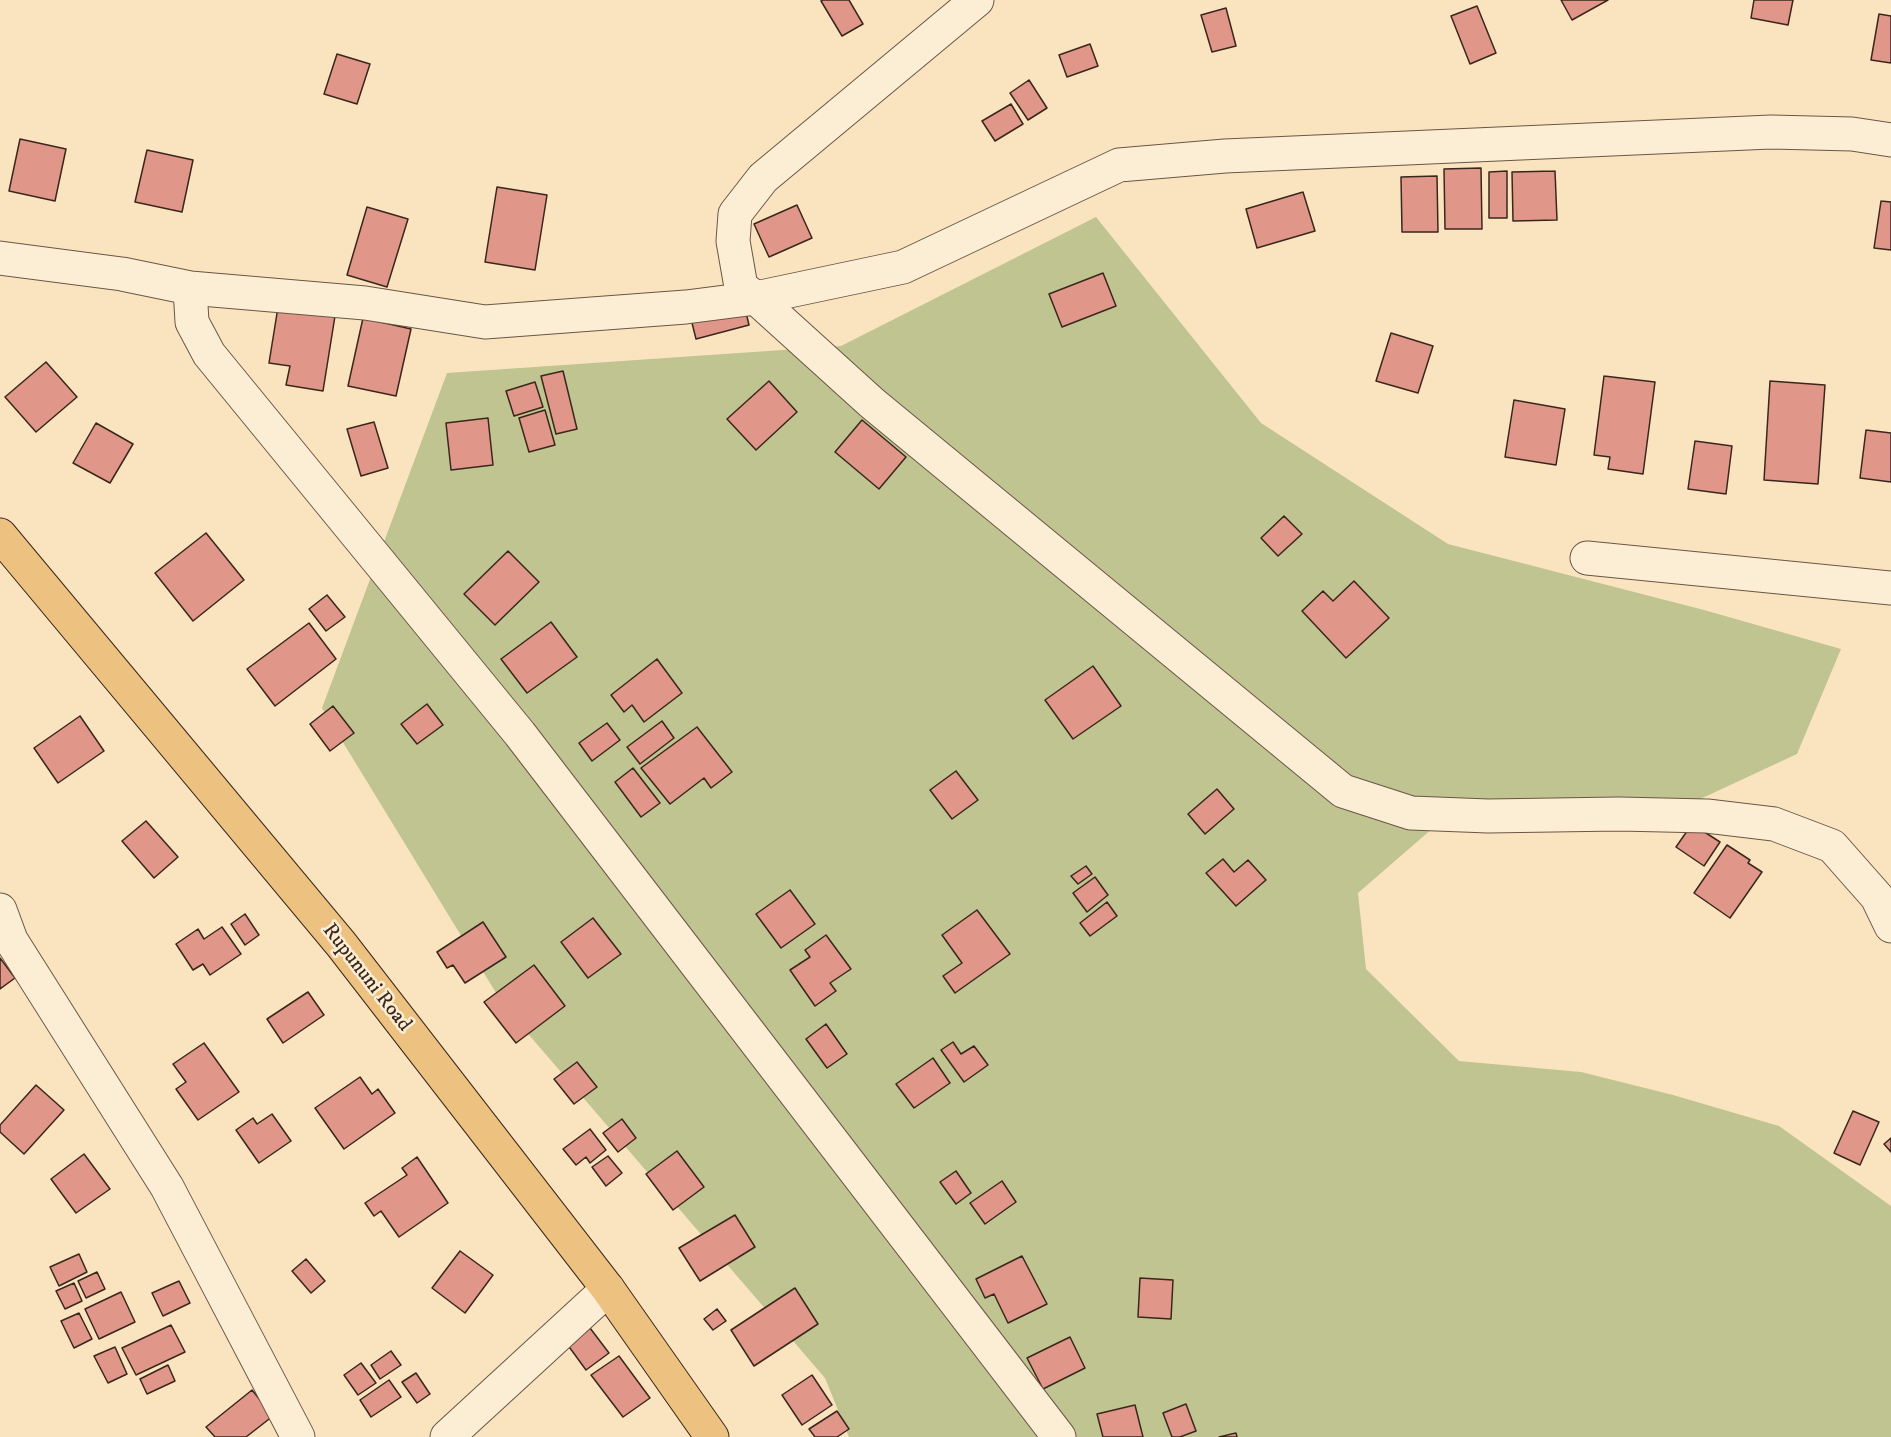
<!DOCTYPE html>
<style>
body{margin:0}
canvas{display:block;background:#fae4bf}
</style>
<canvas width="1891" height="1437"></canvas>
<script>
const context = document.querySelector('canvas').getContext('2d');
context.lineJoin = 'round';
function fill(path, color) { context.fillStyle = color; context.fill(path, 'evenodd'); }
const toPath = rows => new Path2D(rows.map(r => 'M' + r).join(''));
function strokePath(path, color, width, dash) { context.strokeStyle = color; context.lineWidth = width; context.lineCap = dash ? 'butt' : 'round'; context.setLineDash(dash || []); context.stroke(path); }
function label(font, color, halo, rows, align = 'center') {
  context.font = font + ' "IM FELL DW Pica",serif'; context.lineWidth = 5; context.setLineDash([]); context.textBaseline = 'middle'; context.strokeStyle = halo; context.fillStyle = color; for (const [text, x, y, turn = 0] of rows) {
    context.save(); context.translate(x, y); context.rotate((+turn || 0) * Math.PI / 180); context.textAlign = isNaN(turn) ? turn : align; if (halo) context.strokeText(text, 0, 0); context.fillText(text, 0, 0); context.restore();
  }
}
fill(toPath([
 [1096,217,1261,423,1448,544,1704,610,1841,649,1797,754,1683,807,1448,815,1358,893,1366,969,1459,1061,1581,1072,1673,1095,1779,1126,1891,1206,1891,1437,849,1437,825,1378,504,1006,322,708,447,373,841,346]
]), '#bfc491');
const building = toPath([
 [823,0,849,0,863,24,842,36,821,1,823,0],
 [1561,0,1608,0,1572,20,1561,0],
 [1754,0,1793,0,1788,25,1751,18,1754,0],
 [1477,6,1496,53,1470,64,1451,16,1477,6],
 [1226,8,1236,46,1212,52,1201,15,1226,8],
 [1879,14,1891,16,1891,63,1871,60,1879,14],
 [1090,44,1098,66,1067,77,1059,55,1090,44],
 [337,54,370,64,357,104,324,94,337,54],
 [1029,80,1047,108,1028,120,1010,93,1029,80],
 [1011,104,1023,124,995,141,982,121,1011,104],
 [20,139,66,149,55,201,9,191,20,139],
 [147,150,193,160,182,212,135,202,147,150],
 [1481,168,1482,229,1445,229,1444,169,1481,168],
 [1507,171,1507,218,1489,218,1489,172,1507,171],
 [1555,171,1557,220,1513,221,1512,172,1555,171],
 [1437,176,1438,232,1402,232,1401,177,1437,176],
 [497,187,547,195,535,270,485,262,497,187],
 [1303,192,1315,231,1257,248,1246,209,1303,192],
 [1881,201,1891,202,1891,250,1874,248,1881,201],
 [797,205,812,238,769,257,754,224,797,205],
 [367,207,408,219,387,287,347,275,367,207],
 [1103,273,1116,306,1062,327,1049,294,1103,273],
 [744,304,749,325,696,339,691,319,744,304],
 [278,307,335,316,323,391,286,385,290,366,269,363,278,307],
 [363,318,411,329,396,396,348,386,363,318],
 [1391,333,1433,346,1418,393,1376,381,1391,333],
 [46,362,77,397,36,432,5,397,46,362],
 [563,371,577,429,556,434,541,376,563,371],
 [1604,376,1655,382,1643,474,1608,469,1610,457,1594,455,1604,376],
 [769,381,797,412,756,450,727,419,769,381],
 [1770,381,1825,385,1818,484,1764,480,1770,381],
 [535,382,543,407,514,416,506,391,535,382],
 [1514,400,1565,409,1556,465,1505,457,1514,400],
 [545,410,555,445,529,452,519,418,545,410],
 [488,418,493,465,451,470,446,423,488,418],
 [862,420,906,457,879,489,835,452,862,420],
 [374,422,388,468,361,476,347,429,374,422],
 [96,423,133,444,110,483,73,463,96,423],
 [1866,430,1891,433,1891,482,1860,478,1866,430],
 [1695,441,1732,446,1726,494,1688,489,1695,441],
 [1284,516,1302,534,1278,556,1261,538,1284,516],
 [206,533,244,580,193,621,155,573,206,533],
 [508,551,539,582,495,625,464,594,508,551],
 [1354,581,1389,618,1346,658,1302,611,1323,591,1333,601,1354,581],
 [327,595,345,617,326,631,309,609,327,595],
 [551,622,577,657,527,693,501,659,551,622],
 [309,623,336,659,275,706,247,669,309,623],
 [657,659,682,693,644,722,632,705,624,712,611,695,657,659],
 [1093,666,1121,706,1073,739,1045,700,1093,666],
 [427,704,443,725,417,744,401,724,427,704],
 [333,706,354,733,330,751,310,724,333,706],
 [80,716,104,751,58,783,34,748,80,716],
 [662,721,674,738,640,764,627,747,662,721],
 [607,723,620,740,592,761,579,743,607,723],
 [697,727,732,772,711,788,704,778,670,804,641,768,697,727],
 [633,768,660,803,641,817,615,782,633,768],
 [956,771,978,800,952,819,930,790,956,771],
 [1217,789,1234,809,1205,834,1188,814,1217,789],
 [146,821,178,857,154,878,122,841,146,821],
 [1692,824,1720,842,1704,866,1676,847,1692,824],
 [1727,845,1750,860,1748,863,1762,872,1730,918,1694,893,1727,845],
 [1223,859,1234,872,1248,860,1266,880,1236,906,1206,873,1223,859],
 [1086,866,1092,874,1078,884,1071,876,1086,866],
 [1095,877,1108,895,1087,912,1073,893,1095,877],
 [790,890,815,924,781,948,756,914,790,890],
 [1107,902,1117,916,1090,936,1080,923,1107,902],
 [977,910,1010,954,955,993,943,976,962,963,942,935,977,910],
 [245,914,259,935,245,945,231,924,245,914],
 [593,918,621,954,588,978,561,942,593,918],
 [483,922,506,957,465,983,453,965,447,968,437,952,483,922],
 [222,927,241,954,210,975,203,964,193,970,176,944,198,929,204,939,222,927],
 [826,935,851,969,830,983,836,991,815,1006,790,970,810,957,805,950,826,935],
 [0,958,15,978,0,989,0,958],
 [534,965,565,1006,516,1043,484,1002,534,965],
 [308,992,324,1015,283,1043,267,1019,308,992],
 [826,1024,847,1054,827,1068,806,1039,826,1024],
 [953,1042,961,1054,974,1046,988,1065,964,1082,941,1050,953,1042],
 [204,1043,239,1092,198,1120,176,1089,186,1082,173,1064,204,1043],
 [933,1058,950,1083,914,1108,896,1084,933,1058],
 [577,1062,597,1087,574,1104,554,1079,577,1062],
 [360,1077,372,1094,378,1089,395,1113,344,1149,315,1108,360,1077],
 [36,1085,64,1110,24,1154,0,1132,0,1125,36,1085],
 [1853,1111,1879,1122,1860,1165,1834,1153,1853,1111],
 [272,1114,291,1141,259,1163,236,1130,253,1118,257,1124,272,1114],
 [622,1119,636,1138,618,1152,603,1133,622,1119],
 [590,1129,606,1150,590,1163,586,1157,576,1165,563,1149,590,1129],
 [1891,1138,1891,1152,1884,1144,1891,1138],
 [677,1151,704,1187,673,1210,646,1174,677,1151],
 [84,1154,110,1189,76,1213,51,1179,84,1154],
 [608,1156,622,1173,606,1186,592,1167,608,1156],
 [417,1157,448,1203,399,1237,381,1211,374,1216,365,1203,407,1175,402,1168,417,1157],
 [956,1171,971,1193,956,1204,940,1182,956,1171],
 [1002,1181,1016,1202,985,1224,970,1203,1002,1181],
 [735,1215,755,1247,700,1281,679,1248,735,1215],
 [460,1251,493,1275,465,1313,432,1288,460,1251],
 [79,1254,87,1272,59,1286,50,1267,79,1254],
 [1022,1256,1047,1304,1008,1323,994,1294,985,1298,976,1279,1022,1256],
 [306,1259,325,1281,311,1293,292,1271,306,1259],
 [97,1272,105,1289,86,1298,78,1281,97,1272],
 [1140,1278,1173,1280,1171,1319,1138,1317,1140,1278],
 [179,1281,190,1303,163,1316,152,1293,179,1281],
 [74,1283,82,1301,65,1309,56,1291,74,1283],
 [795,1288,818,1324,754,1366,731,1330,795,1288],
 [121,1292,135,1322,99,1339,85,1309,121,1292],
 [717,1309,726,1321,713,1330,704,1319,717,1309],
 [79,1313,92,1339,74,1348,61,1321,79,1313],
 [171,1325,185,1352,136,1375,122,1348,171,1325],
 [590,1328,609,1353,586,1370,567,1344,590,1328],
 [1070,1337,1085,1368,1043,1389,1027,1358,1070,1337],
 [115,1347,127,1374,108,1383,94,1356,115,1347],
 [391,1351,401,1365,380,1379,371,1365,391,1351],
 [619,1356,650,1398,623,1417,591,1375,619,1356],
 [361,1363,376,1383,358,1395,344,1375,361,1363],
 [168,1365,175,1381,147,1394,140,1379,168,1365],
 [416,1373,430,1394,417,1403,402,1382,416,1373],
 [812,1375,832,1405,802,1425,782,1395,812,1375],
 [389,1380,401,1397,371,1417,360,1400,389,1380],
 [252,1390,273,1416,246,1437,215,1437,206,1427,252,1390],
 [1186,1404,1196,1431,1180,1437,1172,1437,1163,1413,1186,1404],
 [1135,1405,1143,1437,1103,1437,1097,1414,1135,1405],
 [837,1411,849,1429,837,1437,815,1437,809,1429,837,1411],
 [1236,1433,1237,1437,1219,1437,1236,1433]
]);
fill(building, '#e09688');
strokePath(building, '#3a271c', 1.5);
const street = toPath([
 [977,0,763,178,735,214,733,241,741,287,756,298,872,403,1343,791,1411,813,1488,816,1619,814,1707,816,1774,824,1832,846,1877,897,1891,926],
 [0,258,122,274,190,288,365,303,485,322,686,307,756,298,903,267,1119,165,1225,156,1771,132,1852,134,1891,140],
 [190,288,192,322,209,354,520,734,1059,1437],
 [1587,558,1891,588],
 [0,910,11,940,167,1187,298,1437],
 [447,1437,608,1289]
]);
const primary = toPath([
 [0,535,341,944,608,1289,712,1437]
]);
strokePath(street, '#6a5645', 35);
strokePath(primary, '#3a271c', 35);
strokePath(street, '#fcedd5', 33);
strokePath(primary, '#edc280', 33);
label('21px', '#3a271c', '#fcedd5', [
 ["Rupununi Road",366,978,52]
]);
</script>
